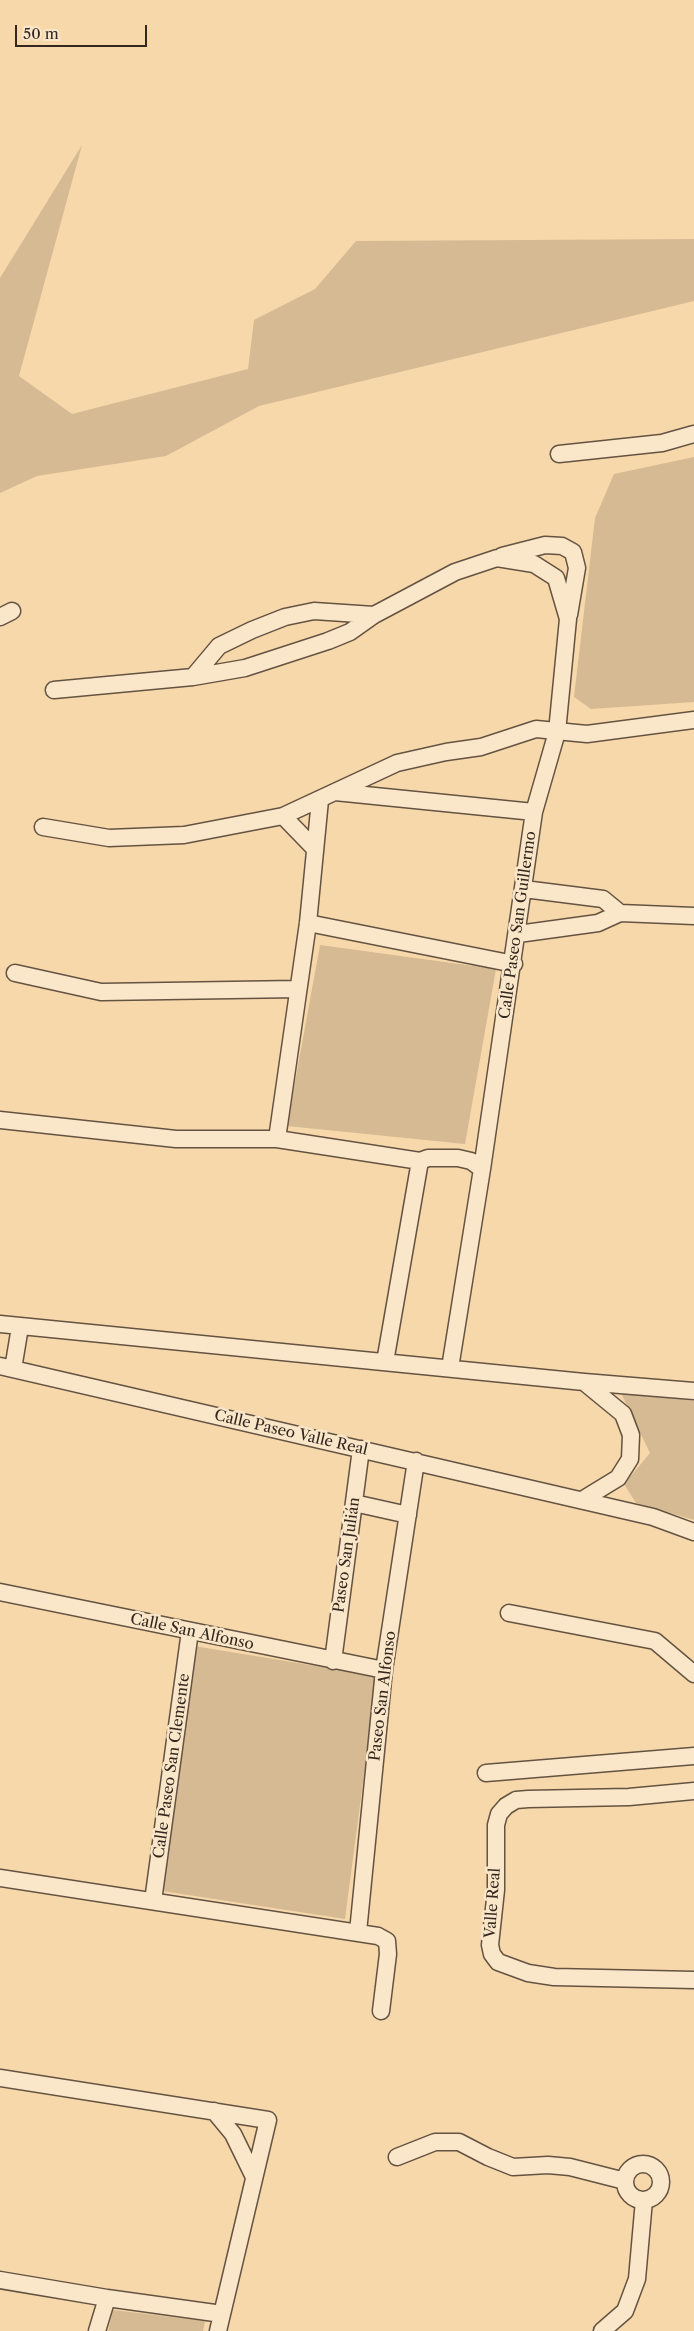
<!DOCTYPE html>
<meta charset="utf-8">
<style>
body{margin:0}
#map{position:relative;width:694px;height:2331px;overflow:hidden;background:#f7d8ab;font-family:"Libre Caslon Text",serif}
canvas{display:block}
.scale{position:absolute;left:15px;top:25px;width:132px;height:22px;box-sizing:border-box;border:2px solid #33271f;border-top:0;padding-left:6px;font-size:15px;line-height:18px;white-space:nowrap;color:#33271f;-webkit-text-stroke:4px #fae6c8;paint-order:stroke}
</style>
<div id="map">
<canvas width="694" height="2331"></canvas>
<div class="scale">50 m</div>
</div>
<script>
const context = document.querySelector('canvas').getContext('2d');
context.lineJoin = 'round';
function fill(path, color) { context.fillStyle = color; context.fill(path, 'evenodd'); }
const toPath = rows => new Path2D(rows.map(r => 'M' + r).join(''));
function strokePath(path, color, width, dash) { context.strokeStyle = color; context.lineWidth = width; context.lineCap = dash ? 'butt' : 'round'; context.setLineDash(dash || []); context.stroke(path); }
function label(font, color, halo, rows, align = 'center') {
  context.font = font + ' "Libre Caslon Text",serif'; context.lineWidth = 5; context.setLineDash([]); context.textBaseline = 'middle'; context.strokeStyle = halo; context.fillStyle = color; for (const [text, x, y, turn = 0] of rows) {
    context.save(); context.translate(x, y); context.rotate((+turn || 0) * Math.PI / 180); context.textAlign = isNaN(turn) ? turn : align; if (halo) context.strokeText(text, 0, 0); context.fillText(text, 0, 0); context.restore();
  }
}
fill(toPath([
 [82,145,19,376,72,414,248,369,254,320,315,289,356,241,694,239,694,301,259,406,166,456,37,476,0,493,0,278],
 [694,457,694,702,591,709,574,697,595,518,614,474],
 [320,945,496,969,465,1144,287,1126],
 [620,1391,694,1401,694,1520,636,1503,624,1484,650,1453],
 [194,1646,377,1676,345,1919,162,1891],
 [113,2310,205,2321,203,2331,108,2331]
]), '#d6ba93');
const street = toPath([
 [559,454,662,443,694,434],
 [502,556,545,545,562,546,573,552,577,568,569,615],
 [0,617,12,611],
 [193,677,219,646,252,630,285,617,314,611,374,615],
 [54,690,193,677,245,668,328,641,350,632,374,615,455,572,497,558,534,564,556,578,568,619,557,732,534,812,482,1169,450,1368],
 [335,792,534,812],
 [283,816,315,849],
 [43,827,109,838,184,835,283,816,397,763,446,752,481,747,536,729,587,734,694,720],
 [524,889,603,899,620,913],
 [308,923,514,964],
 [518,934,598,923,620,913,694,916],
 [15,973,101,992,297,989],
 [0,1120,176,1139,277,1139,420,1161,428,1158,458,1158,471,1161,482,1169],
 [277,1139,308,923,320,800],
 [0,1324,584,1382,694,1391],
 [385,1362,420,1161],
 [0,1366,653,1517,694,1532],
 [13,1369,20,1327],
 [582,1500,618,1478,630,1459,631,1435,623,1414,584,1382],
 [354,1503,408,1515],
 [0,1592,384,1670],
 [509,1613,655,1641,694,1674],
 [333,1661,361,1449],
 [486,1773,694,1756],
 [694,1791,629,1797,528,1799,516,1800,506,1806,499,1814,496,1825,496,1890,490,1945,492,1954,498,1962,528,1973,554,1977,694,1980],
 [0,1878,378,1936,387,1941,388,1954,381,2011],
 [153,1901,190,1631],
 [358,1932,384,1670,416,1461],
 [0,2078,268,2120,218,2331],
 [214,2111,233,2134,254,2177],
 [397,2157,435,2142,459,2142,488,2157,513,2167,548,2165,570,2167,625,2181],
 '625 2182a18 18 0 1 1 36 0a18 18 0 1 1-36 0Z',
 [0,2280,107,2298,222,2314],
 [97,2331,107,2298],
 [602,2331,625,2311,637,2279,644,2200]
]);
strokePath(street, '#645342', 19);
strokePath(street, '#fae6c8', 16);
label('15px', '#33271f', '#fae6c8', [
 ["Calle Paseo San Guillermo",518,925,-82],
 ["Calle Paseo Valle Real",291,1433,13],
 ["Paseo San Julián",347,1555,-82],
 ["Calle San Alfonso",192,1632,12],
 ["Paseo San Alfonso",383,1696,-83],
 ["Calle Paseo San Clemente",172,1766,-82],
 ["Valle Real",493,1903,-86]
]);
</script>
